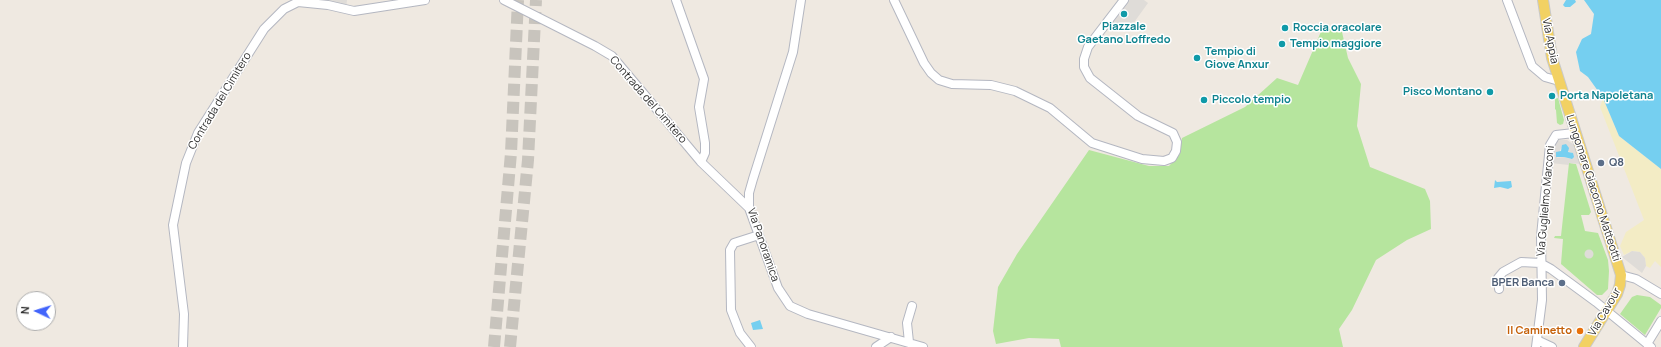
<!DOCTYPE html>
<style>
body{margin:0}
#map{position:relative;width:1661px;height:347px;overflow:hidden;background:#efe9e1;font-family:Manrope,sans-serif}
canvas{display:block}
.north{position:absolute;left:16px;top:291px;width:40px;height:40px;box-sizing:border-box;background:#fff;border:1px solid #ababab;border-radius:50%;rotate:274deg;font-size:11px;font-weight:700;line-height:16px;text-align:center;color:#2e2e2e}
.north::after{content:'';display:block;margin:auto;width:14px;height:18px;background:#4264fb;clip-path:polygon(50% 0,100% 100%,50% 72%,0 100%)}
</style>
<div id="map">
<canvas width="1661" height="347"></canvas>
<div class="north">N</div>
</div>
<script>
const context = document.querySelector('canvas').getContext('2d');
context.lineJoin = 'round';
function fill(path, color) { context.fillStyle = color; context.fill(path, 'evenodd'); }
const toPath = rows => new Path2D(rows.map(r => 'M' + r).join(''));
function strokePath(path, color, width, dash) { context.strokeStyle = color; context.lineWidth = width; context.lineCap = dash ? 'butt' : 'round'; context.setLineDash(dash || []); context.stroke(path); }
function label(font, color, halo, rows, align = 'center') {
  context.font = font + ' Manrope,sans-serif'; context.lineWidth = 3; context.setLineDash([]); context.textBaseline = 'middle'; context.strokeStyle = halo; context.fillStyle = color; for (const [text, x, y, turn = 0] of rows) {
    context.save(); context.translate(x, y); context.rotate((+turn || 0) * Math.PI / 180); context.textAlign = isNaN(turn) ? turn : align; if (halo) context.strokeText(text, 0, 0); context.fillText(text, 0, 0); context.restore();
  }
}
fill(toPath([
 [1323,27,1342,32,1348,58,1361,84,1357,126,1370,167,1425,189,1430,201,1431,229,1407,240,1376,260,1352,310,1339,329,1343,347,1061,347,1059,339,1029,338,996,344,993,331,998,287,1017,254,1089,150,1149,166,1169,166,1179,155,1182,138,1245,107,1277,78,1298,85],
 [1558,98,1564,120,1563,124,1560,125,1557,123,1556,110,1555,109,1555,99],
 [1569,163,1576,164,1591,212,1589,215,1581,215,1585,231,1598,233,1608,260,1609,271,1608,289,1602,295,1597,295,1561,264,1563,239,1554,238,1555,236,1561,236],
 [1637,295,1650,297,1661,305,1661,308,1645,335,1620,314,1632,297]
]), '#b6e59e');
fill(toPath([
 [1603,98,1619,136,1661,169,1661,267,1655,261,1650,268,1646,266,1645,258,1640,252,1632,251,1624,255,1620,246,1626,232,1644,220,1600,107]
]), '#f3ecc5');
fill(toPath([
 [303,0,347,0,346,8],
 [1118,0,1144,0,1148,3,1130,28,1126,25,1111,23,1105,19],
 [1560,140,1567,140,1573,144,1581,164,1569,163,1569,165,1551,163,1552,149,1556,142],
 [1561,148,1572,153,1571,159,1564,157,1557,158],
 '1584.5 254a4.5 4.5 0 1 1 9 0a4.5 4.5 0 1 1-9 0Z',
 [1632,251,1640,252,1645,258,1646,266,1642,273,1622,257]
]), '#dfdcd8');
fill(toPath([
 [1566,0,1575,0,1576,2,1570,7,1565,7,1563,5],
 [1584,0,1661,0,1661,169,1619,136,1603,98,1588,77,1580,71,1576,52,1582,39,1591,34,1594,14],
 [1566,144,1569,148,1568,152,1573,153,1574,157,1572,159,1564,157,1556,157,1556,152,1561,151,1562,145],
 [1495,180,1497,182,1511,181,1512,187,1508,189,1500,187,1494,188],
 [760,320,763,329,753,330,751,323]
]), '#75cff0');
strokePath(toPath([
 [494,347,511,153,518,0],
 [510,347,528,160,536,0]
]), '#c8c4bd', 12, [12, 6]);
const minor = toPath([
 [504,0,595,46,612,56,701,162,749,208],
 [676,0,704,79,699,107,705,143,705,153,701,162],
 [801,0,793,52,753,179,749,193,749,208,778,288,790,306,808,314,923,347],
 [894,0,924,63,931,73,939,80,952,84,991,85,1015,91,1050,108,1092,143,1142,159,1164,161,1172,158,1176,151,1177,142,1173,133,1138,116,1090,78,1084,67,1084,59,1088,47,1124,0],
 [1507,0,1532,66,1545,77,1559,81],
 [1621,275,1636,279,1661,294],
 [1499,289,1498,278,1503,272,1521,262,1540,263,1551,269,1596,302,1651,347],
 [1537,340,1552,347],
 [909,342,907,323,912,306],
 [1647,344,1661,321],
 [183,347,184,314,173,225,186,163,198,133,264,29,284,9,298,2,328,5,354,11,425,0],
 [751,347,740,333,731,310,730,250,734,243,759,235],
 [876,347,891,337],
 [1536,347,1542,300,1541,236,1550,145,1556,135,1574,133]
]);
const major = toPath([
 [1543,0,1552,58,1621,275,1620,285,1617,294,1584,347]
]);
strokePath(minor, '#b4b7c1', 10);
strokePath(major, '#c9c9c9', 12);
strokePath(minor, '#fff', 8);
strokePath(major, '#f2d163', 10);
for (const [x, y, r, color] of [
 [1124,14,4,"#0f9aa8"],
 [1285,28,4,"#0f9aa8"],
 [1282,44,4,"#0f9aa8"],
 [1197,58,4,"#0f9aa8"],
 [1490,92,4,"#0f9aa8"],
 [1552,96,4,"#0f9aa8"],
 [1204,100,4,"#0f9aa8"],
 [1601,163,4,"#5c6f8a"],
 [1562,283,4,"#5c6f8a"],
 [1580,331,4,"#e8710a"]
]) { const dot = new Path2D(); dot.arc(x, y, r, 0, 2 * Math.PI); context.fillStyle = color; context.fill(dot); strokePath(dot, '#fff', 1.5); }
label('bold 11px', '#0d838f', '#fff', [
 ["Piazzale",1124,27,"center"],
 ["Gaetano Loffredo",1124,40,"center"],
 ["Roccia oracolare",1293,28],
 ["Tempio maggiore",1290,44],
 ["Tempio di",1205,52],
 ["Giove Anxur",1205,65],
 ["Pisco Montano",1482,92,"right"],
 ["Porta Napoletana",1560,96],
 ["Piccolo tempio",1212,100]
], 'left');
label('11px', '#2e2e2e', '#fff', [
 ["Via Appia",1550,41,79],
 ["Contrada del Cimitero",648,100,49],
 ["Contrada del Cimitero",220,101,-59],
 ["Lungomare Giacomo Matteotti",1593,188,72],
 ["Via Guglielmo Marconi",1546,201,-85],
 ["Via Panoramica",763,245,71],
 ["Via Cavour",1605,312,-60]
]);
label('bold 11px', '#4e5e75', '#fff', [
 ["Q8",1609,163],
 ["BPER Banca",1554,283,"right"]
], 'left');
label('bold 11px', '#c56008', '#fff', [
 ["Il Caminetto",1572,331]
], 'right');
</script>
